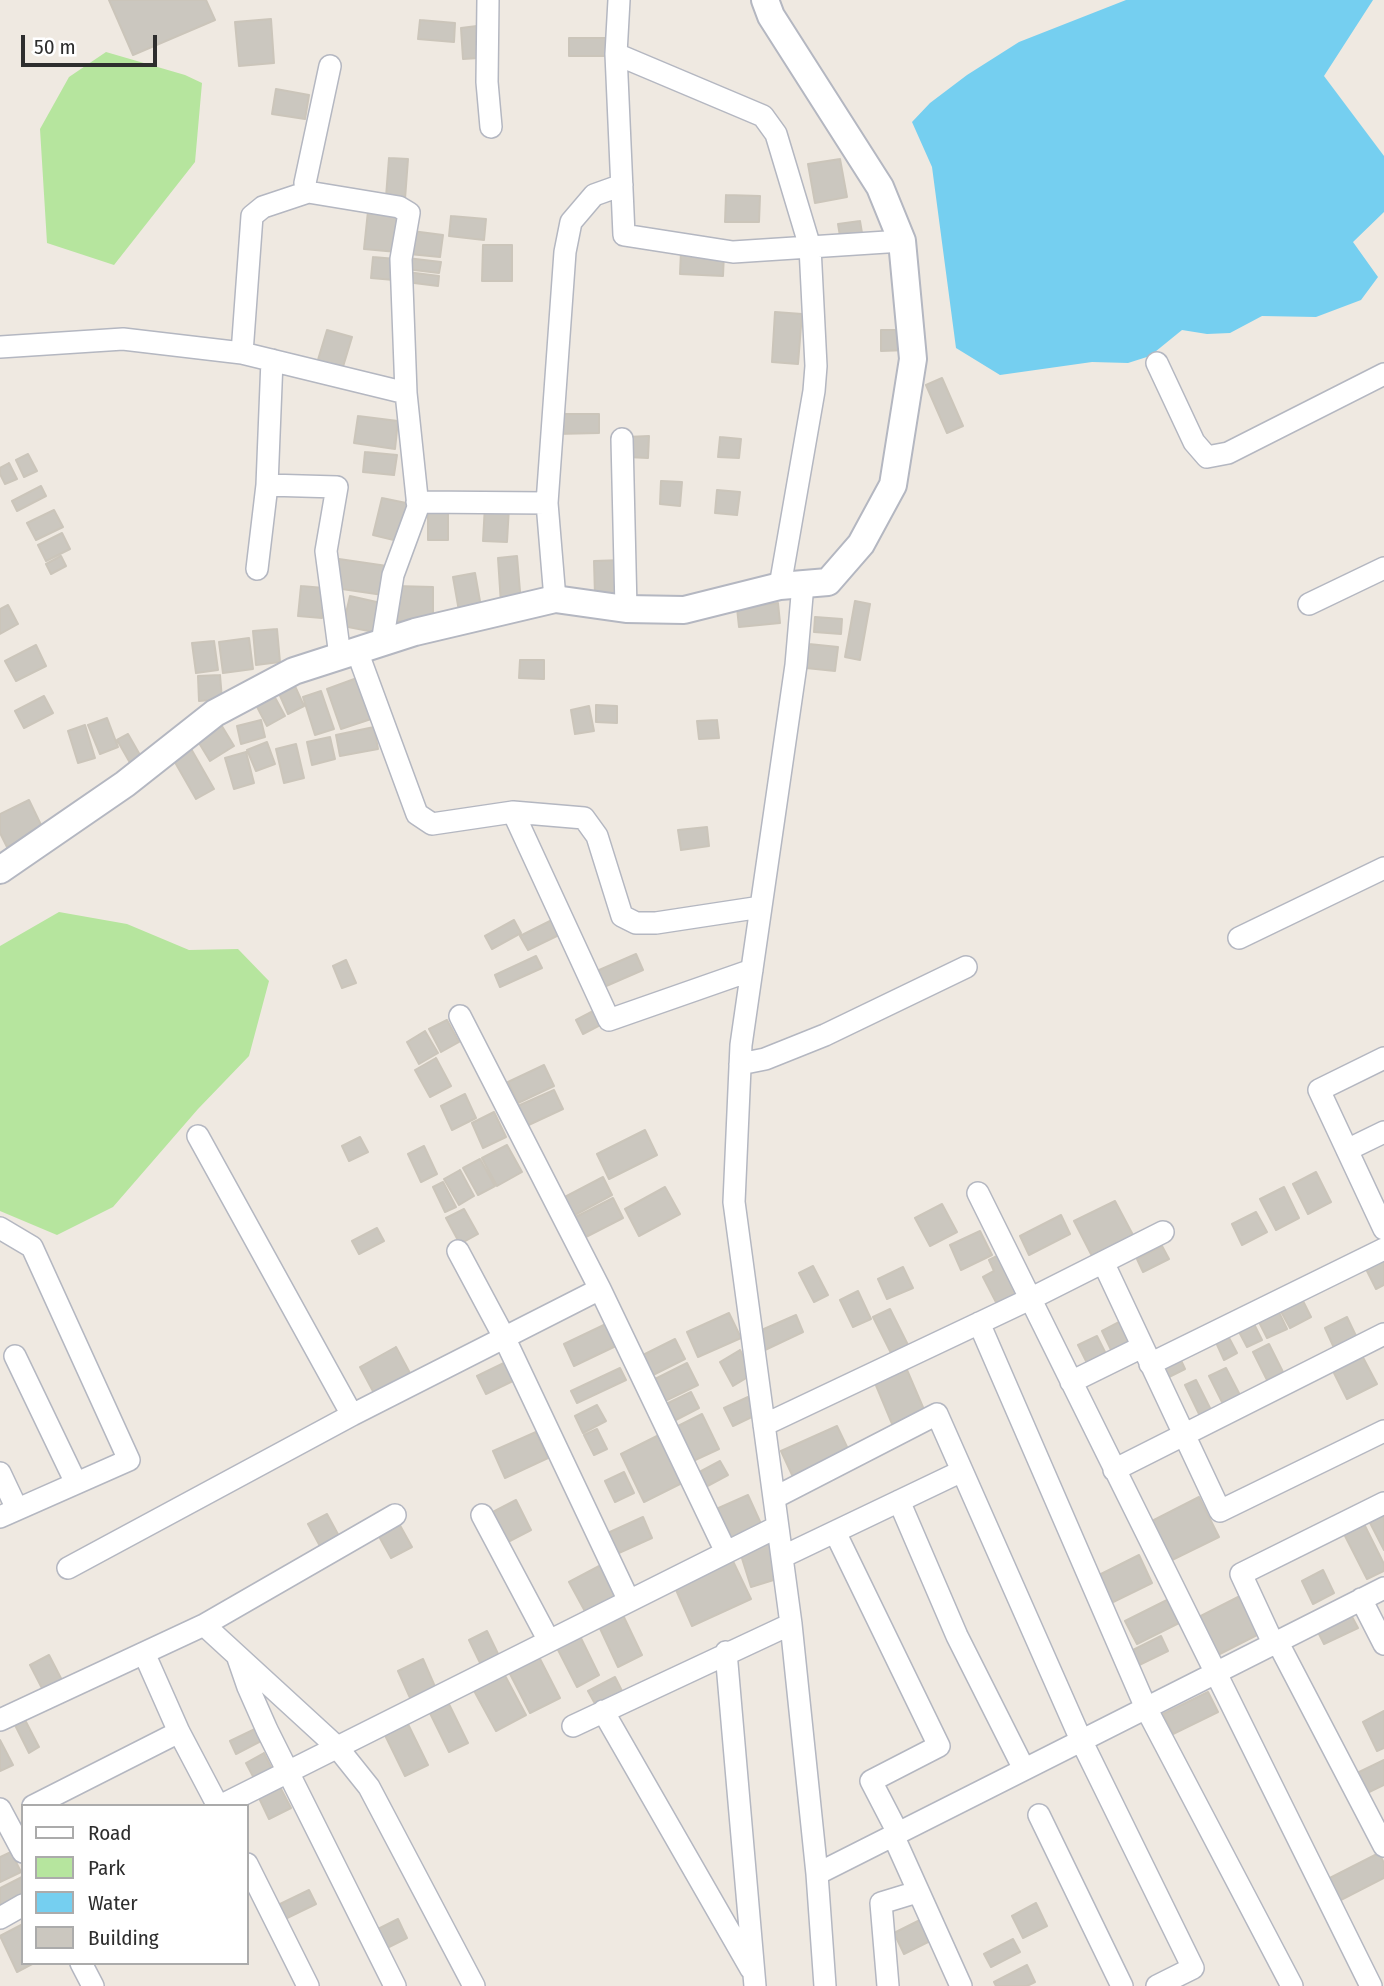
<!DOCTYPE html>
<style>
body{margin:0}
#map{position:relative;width:1384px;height:1986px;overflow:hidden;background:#efe9e1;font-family:"Fira Sans Condensed",sans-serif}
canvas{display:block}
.legend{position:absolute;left:21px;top:1804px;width:228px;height:161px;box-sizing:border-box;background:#fff;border:2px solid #ababab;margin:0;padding:9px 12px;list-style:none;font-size:21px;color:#2e2e2e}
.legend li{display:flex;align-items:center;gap:14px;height:35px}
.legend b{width:35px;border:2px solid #ababab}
.scale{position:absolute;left:21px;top:35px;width:136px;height:32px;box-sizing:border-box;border:4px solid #2e2e2e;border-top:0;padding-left:9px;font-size:21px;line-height:24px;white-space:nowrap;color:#2e2e2e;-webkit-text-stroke:5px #fff;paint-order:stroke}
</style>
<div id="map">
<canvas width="1384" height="1986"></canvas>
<ul class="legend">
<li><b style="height:9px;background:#fff"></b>Road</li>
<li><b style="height:19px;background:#b6e59e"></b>Park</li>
<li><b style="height:19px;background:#75cff0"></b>Water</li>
<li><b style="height:19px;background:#cbc7bf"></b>Building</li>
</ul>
<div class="scale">50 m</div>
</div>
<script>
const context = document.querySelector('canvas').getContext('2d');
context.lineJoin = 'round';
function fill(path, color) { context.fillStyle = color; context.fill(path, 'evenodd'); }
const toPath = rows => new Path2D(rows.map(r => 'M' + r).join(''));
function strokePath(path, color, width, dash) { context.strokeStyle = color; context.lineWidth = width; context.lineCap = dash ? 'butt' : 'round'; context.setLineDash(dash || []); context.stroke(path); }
fill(toPath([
 [106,52,185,75,202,83,195,162,114,265,47,243,40,129,69,77],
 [59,912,127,924,189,950,238,949,269,981,249,1056,198,1109,113,1207,57,1235,0,1211,0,946]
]), '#b6e59e');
fill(toPath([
 [1126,0,1373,0,1324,76,1384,156,1384,212,1353,242,1378,277,1361,300,1316,317,1262,316,1230,333,1207,334,1182,330,1150,356,1128,363,1092,362,1000,375,956,348,932,167,912,122,930,103,967,75,1019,42]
]), '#75cff0');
const building = toPath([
 [109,0,206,0,215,20,133,55,109,0],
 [271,19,274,63,239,66,235,22,271,19],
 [420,20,455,23,454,42,418,39,420,20],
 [477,26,479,58,463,59,461,28,477,26],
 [569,38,610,38,610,56,569,56,569,38],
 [276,89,309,95,305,119,272,114,276,89],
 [389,158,408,159,405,199,386,197,389,158],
 [840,159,847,197,815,203,808,164,840,159],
 [726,195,760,196,759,222,725,222,726,195],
 [368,211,401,214,397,252,364,249,368,211],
 [451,216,486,219,484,240,449,236,451,216],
 [860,221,863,239,841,242,838,224,860,221],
 [412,231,443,235,440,257,409,254,412,231],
 [483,245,512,245,512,281,482,281,483,245],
 [681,251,724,253,723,276,680,274,681,251],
 [373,257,396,259,394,280,371,278,373,257],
 [407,258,441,262,439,273,406,269,407,258],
 [407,272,439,276,438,286,406,282,407,272],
 [775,312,802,314,798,364,772,362,775,312],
 [327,330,352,337,342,370,317,363,327,330],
 [881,330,908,330,908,350,881,351,881,330],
 [942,378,963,426,947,433,926,385,942,378],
 [556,414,599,414,599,433,556,434,556,414],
 [358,416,398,421,395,449,354,443,358,416],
 [649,436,648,458,627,457,627,437,649,436],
 [720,437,741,439,739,458,718,457,720,437],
 [365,452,397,455,394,475,363,472,365,452],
 [28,454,37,471,24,477,16,460,28,454],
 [9,463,17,479,5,484,0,474,0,468,9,463],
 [661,481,682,482,680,506,660,504,661,481],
 [41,486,46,496,17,511,12,501,41,486],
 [717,490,740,492,737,515,715,513,717,490],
 [382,498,411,504,402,542,373,535,382,498],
 [485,505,509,507,507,542,483,541,485,505],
 [54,510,63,527,36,540,27,523,54,510],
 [428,510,448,510,448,540,428,540,428,510],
 [62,533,70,549,46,561,38,545,62,533],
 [61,556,66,566,51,574,46,564,61,556],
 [517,556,521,603,501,604,498,558,517,556],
 [339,559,387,566,383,595,335,588,339,559],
 [624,560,624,596,595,596,594,561,624,560],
 [475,573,481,607,459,611,453,577,475,573],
 [301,586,324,588,322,618,298,616,301,586],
 [395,586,433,587,433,622,395,621,395,586],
 [350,596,381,603,374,632,343,626,350,596],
 [855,601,870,604,860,660,845,657,855,601],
 [778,603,780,623,739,627,737,608,778,603],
 [8,605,18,624,0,634,0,609,8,605],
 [815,617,842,619,841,634,814,632,815,617],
 [277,629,280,662,256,665,253,631,277,629],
 [249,638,253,669,223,673,219,642,249,638],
 [214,641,218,670,196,673,192,643,214,641],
 [809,644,838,647,835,671,806,668,809,644],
 [36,645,46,666,16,681,5,661,36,645],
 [520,660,544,660,544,679,519,678,520,660],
 [220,675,222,699,199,701,198,676,220,675],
 [357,678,371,719,341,729,327,689,357,678],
 [294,684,304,706,288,714,278,691,294,684],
 [321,691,334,729,315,735,303,697,321,691],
 [272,692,285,716,267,726,254,701,272,692],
 [44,696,53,713,24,728,15,711,44,696],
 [596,705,617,706,617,723,596,722,596,705],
 [589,706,594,731,575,734,571,710,589,706],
 [107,718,118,747,100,754,88,725,107,718],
 [217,718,234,746,210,761,193,733,217,718],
 [261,720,265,737,241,744,237,726,261,720],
 [717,720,719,738,699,739,697,721,717,720],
 [85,725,95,758,78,763,68,731,85,725],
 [374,727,378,749,340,756,336,735,374,727],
 [128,734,144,762,133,768,117,740,128,734],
 [330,737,335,759,312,765,307,742,330,737],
 [267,742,275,764,256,771,247,750,267,742],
 [296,744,304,778,284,783,276,749,296,744],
 [190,747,214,789,196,799,172,757,190,747],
 [246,752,254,783,234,789,225,758,246,752],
 [29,800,43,829,7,847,0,833,0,814,29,800],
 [707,827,709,846,681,850,678,830,707,827],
 [556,918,563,933,528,950,520,936,556,918],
 [514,920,521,933,492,949,485,936,514,920],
 [636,954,643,970,597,990,590,974,636,954],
 [536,956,542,968,500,987,495,975,536,956],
 [346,960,356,983,342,988,333,966,346,960],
 [599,1008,606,1022,583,1034,576,1020,599,1008],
 [447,1020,459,1042,441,1052,429,1029,447,1020],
 [425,1031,438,1053,419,1064,407,1042,425,1031],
 [436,1058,451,1086,430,1097,415,1070,436,1058],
 [544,1065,554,1086,518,1103,508,1082,544,1065],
 [554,1090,563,1109,520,1129,511,1109,554,1090],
 [465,1094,476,1118,452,1130,441,1106,465,1094],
 [494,1112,506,1137,483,1148,472,1123,494,1112],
 [645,1130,657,1155,609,1179,597,1154,645,1130],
 [360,1137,368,1152,349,1161,342,1146,360,1137],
 [507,1145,522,1172,497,1186,482,1158,507,1145],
 [424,1146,437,1174,421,1182,408,1154,424,1146],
 [480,1159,495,1186,478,1195,463,1168,480,1159],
 [460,1170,474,1196,459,1205,444,1179,460,1170],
 [1316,1172,1331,1202,1308,1214,1293,1184,1316,1172],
 [603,1177,612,1195,571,1217,561,1199,603,1177],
 [443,1182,456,1207,445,1212,433,1187,443,1182],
 [665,1187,680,1214,639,1236,625,1209,665,1187],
 [1284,1187,1299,1218,1276,1230,1260,1199,1284,1187],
 [613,1198,623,1218,580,1240,570,1220,613,1198],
 [1115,1201,1133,1235,1092,1256,1074,1221,1115,1201],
 [942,1204,957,1232,930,1246,915,1218,942,1204],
 [464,1209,478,1234,460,1244,446,1218,464,1209],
 [1256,1212,1267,1232,1242,1245,1232,1224,1256,1212],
 [1061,1215,1070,1234,1029,1255,1020,1236,1061,1215],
 [377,1228,384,1241,359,1254,352,1241,377,1228],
 [980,1231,992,1255,961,1270,950,1245,980,1231],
 [1162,1246,1169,1259,1143,1272,1137,1259,1162,1246],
 [999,1255,1020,1297,999,1308,983,1277,994,1271,989,1260,999,1255],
 [1384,1255,1384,1285,1376,1289,1364,1265,1384,1255],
 [813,1266,828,1295,814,1302,799,1273,813,1266],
 [903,1267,913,1288,887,1299,878,1279,903,1267],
 [858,1291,871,1319,853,1327,840,1300,858,1291],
 [1299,1293,1311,1317,1290,1328,1277,1304,1299,1293],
 [1275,1304,1287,1329,1267,1338,1255,1314,1275,1304],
 [890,1309,909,1347,892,1355,873,1317,890,1309],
 [729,1313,741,1338,698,1357,687,1332,729,1313],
 [796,1315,803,1332,765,1350,757,1332,796,1315],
 [1347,1317,1357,1338,1335,1350,1325,1328,1347,1317],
 [1251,1318,1262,1340,1247,1347,1236,1326,1251,1318],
 [1123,1320,1134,1344,1113,1354,1102,1331,1123,1320],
 [608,1323,618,1345,574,1366,564,1344,608,1323],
 [1226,1332,1237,1353,1224,1360,1214,1338,1226,1332],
 [1097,1336,1107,1356,1088,1365,1078,1345,1097,1336],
 [675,1339,685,1359,649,1377,639,1357,675,1339],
 [1269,1344,1283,1372,1267,1380,1253,1352,1269,1344],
 [396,1347,411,1375,375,1395,360,1367,396,1347],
 [1358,1348,1377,1384,1347,1399,1329,1363,1358,1348],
 [740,1350,753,1374,733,1386,720,1362,740,1350],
 [1179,1356,1185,1369,1159,1382,1153,1369,1179,1356],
 [508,1361,517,1379,486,1394,477,1376,508,1361],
 [687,1363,698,1385,661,1403,651,1381,687,1363],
 [620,1368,626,1380,577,1403,571,1391,620,1368],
 [1226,1368,1241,1397,1224,1406,1209,1376,1226,1368],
 [907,1370,925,1412,893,1426,875,1383,907,1370],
 [1196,1380,1211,1410,1200,1416,1185,1385,1196,1380],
 [691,1392,699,1408,670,1423,662,1406,691,1392],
 [748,1397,756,1415,733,1426,724,1408,748,1397],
 [597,1405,606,1421,583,1433,575,1416,597,1405],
 [702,1414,719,1449,693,1461,676,1427,702,1414],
 [837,1426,849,1451,793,1477,781,1451,837,1426],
 [597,1429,607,1449,594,1455,584,1435,597,1429],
 [536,1432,548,1458,505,1478,493,1451,536,1432],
 [661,1434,684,1482,644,1502,621,1454,661,1434],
 [720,1461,728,1475,700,1490,692,1476,720,1461],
 [624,1472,634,1493,615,1502,605,1481,624,1472],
 [748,1495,762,1526,728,1541,714,1510,748,1495],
 [1199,1497,1219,1537,1172,1560,1152,1521,1199,1497],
 [516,1500,531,1530,504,1544,489,1514,516,1500],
 [1384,1509,1384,1550,1367,1517,1384,1509],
 [327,1514,340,1538,321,1548,308,1524,327,1514],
 [643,1517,652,1538,610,1557,601,1536,643,1517],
 [397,1520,412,1547,391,1558,376,1531,397,1520],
 [1363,1522,1384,1564,1384,1571,1367,1579,1343,1532,1363,1522],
 [769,1543,780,1578,751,1587,740,1552,769,1543],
 [1139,1555,1152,1583,1107,1605,1093,1578,1139,1555],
 [731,1557,751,1599,692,1626,673,1583,731,1557],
 [603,1564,621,1596,587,1615,569,1582,603,1564],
 [1323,1570,1334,1593,1313,1604,1302,1581,1323,1570],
 [1240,1596,1259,1634,1210,1659,1191,1621,1240,1596],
 [1167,1600,1179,1623,1137,1644,1125,1621,1167,1600],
 [621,1611,642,1655,618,1667,597,1622,621,1611],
 [1350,1613,1358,1628,1324,1644,1317,1630,1350,1613],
 [577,1630,599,1675,577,1687,554,1642,577,1630],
 [487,1631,501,1660,483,1669,469,1640,487,1631],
 [1161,1636,1168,1651,1135,1667,1127,1653,1161,1636],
 [49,1655,65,1686,46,1696,30,1665,49,1655],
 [538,1655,560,1698,530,1713,508,1670,538,1655],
 [423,1659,436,1689,411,1700,398,1671,423,1659],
 [502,1670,526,1715,496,1731,472,1687,502,1670],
 [615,1677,625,1697,599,1711,588,1691,615,1677],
 [1208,1692,1218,1712,1173,1734,1163,1714,1208,1692],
 [445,1696,468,1743,449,1752,426,1705,445,1696],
 [1384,1711,1384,1748,1377,1751,1363,1722,1384,1711],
 [404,1716,428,1765,405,1776,381,1727,404,1716],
 [24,1718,39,1747,29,1753,14,1723,24,1718],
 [255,1729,261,1741,236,1754,230,1741,255,1729],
 [0,1740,13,1765,0,1771,0,1740],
 [264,1753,276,1777,258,1786,246,1763,264,1753],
 [1384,1760,1384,1785,1365,1794,1355,1774,1384,1760],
 [280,1787,291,1808,269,1819,259,1798,280,1787],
 [11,1852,21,1872,0,1882,0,1857,11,1852],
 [1379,1853,1384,1863,1384,1878,1333,1904,1322,1882,1379,1853],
 [22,1877,23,1900,0,1912,0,1888,22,1877],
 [309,1890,316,1904,285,1919,278,1905,309,1890],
 [1036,1903,1047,1926,1023,1938,1012,1916,1036,1903],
 [398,1919,407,1938,385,1949,376,1930,398,1919],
 [920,1920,930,1941,904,1954,894,1933,920,1920],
 [23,1924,23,1963,34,1963,17,1972,0,1936,23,1924],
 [1013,1939,1020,1952,991,1967,984,1954,1013,1939],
 [1027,1965,1035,1982,1027,1986,996,1986,994,1982,1027,1965]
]);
fill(building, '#cbc7bf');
strokePath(building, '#cbc5ba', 2);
const minor = toPath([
 [488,0,487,82,491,127],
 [619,0,616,54,624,235,733,252,902,241],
 [616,54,763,116,776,134,810,247,816,366,814,391,780,586],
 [330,66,305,183,308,192,399,207,409,213,401,259,406,393,418,507,393,575,382,643],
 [0,347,123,339,242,353,406,393],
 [242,353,252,216,263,207,308,192],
 [1157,363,1194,442,1207,457,1228,453,1384,374],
 [622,439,626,609],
 [267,485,337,487,326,551,340,656],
 [417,502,547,503],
 [257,569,267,485,272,360],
 [803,584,796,665,741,1045,734,1202,791,1624,817,1874,825,1986],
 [555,599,547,503,565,252,571,222,594,195,622,185],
 [1309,604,1384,568],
 [357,651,417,814,432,824,513,812,584,818,597,836,622,916,636,923,656,923,761,907],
 [513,812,609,1020,752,970],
 [1239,938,1384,868],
 [460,1016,600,1289,726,1552],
 [1384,1058,1319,1090,1384,1229],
 [740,1064,765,1059,825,1035,966,967],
 [198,1136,352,1415],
 [1347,1150,1384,1132],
 [978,1193,1371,1986],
 [0,1228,32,1247,129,1460,0,1517],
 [458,1251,504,1337,629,1601],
 [1103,1262,1220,1511,1384,1431],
 [979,1323,1146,1708,1292,1986],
 [15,1356,76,1483],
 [1150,1364,1384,1249],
 [1071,1382,1142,1347],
 [764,1425,1030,1299,1163,1232],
 [1114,1470,1384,1334],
 [0,1473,17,1509],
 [774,1498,937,1414,1081,1740,1193,1968,1157,1986],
 [899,1501,957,1636,1024,1769],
 [482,1515,549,1641],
 [835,1532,939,1746,871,1781,898,1833],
 [782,1557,962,1471],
 [68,1568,352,1415,600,1289],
 [1361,1599,1384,1644],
 [204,1625,337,1747,369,1787,474,1986],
 [1277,1641,1384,1846],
 [1273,1643,1241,1574,1384,1503],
 [726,1652,755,1986],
 [144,1653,179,1732,218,1806],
 [238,1658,248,1687,267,1730,395,1986],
 [603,1711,751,1969],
 [0,1720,204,1625,395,1515],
 [573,1726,791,1624],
 [33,1806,179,1732],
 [220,1806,777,1527],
 [0,1809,23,1852],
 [1039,1815,1122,1986],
 [893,1835,961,1986],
 [247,1864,308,1986],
 [817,1874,1384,1588],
 [0,1918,23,1905],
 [81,1963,93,1986],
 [888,1986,881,1903,917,1892]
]);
const tertiary = toPath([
 [0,870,125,784,215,713,294,671,415,632,555,599,626,609,684,610,780,586,828,582,861,544,893,485,913,359,902,241,880,187,771,16,765,0]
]);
strokePath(minor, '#b4b7c1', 24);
strokePath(tertiary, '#b4b7c1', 30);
strokePath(minor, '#fff', 21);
strokePath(tertiary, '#fff', 26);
</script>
